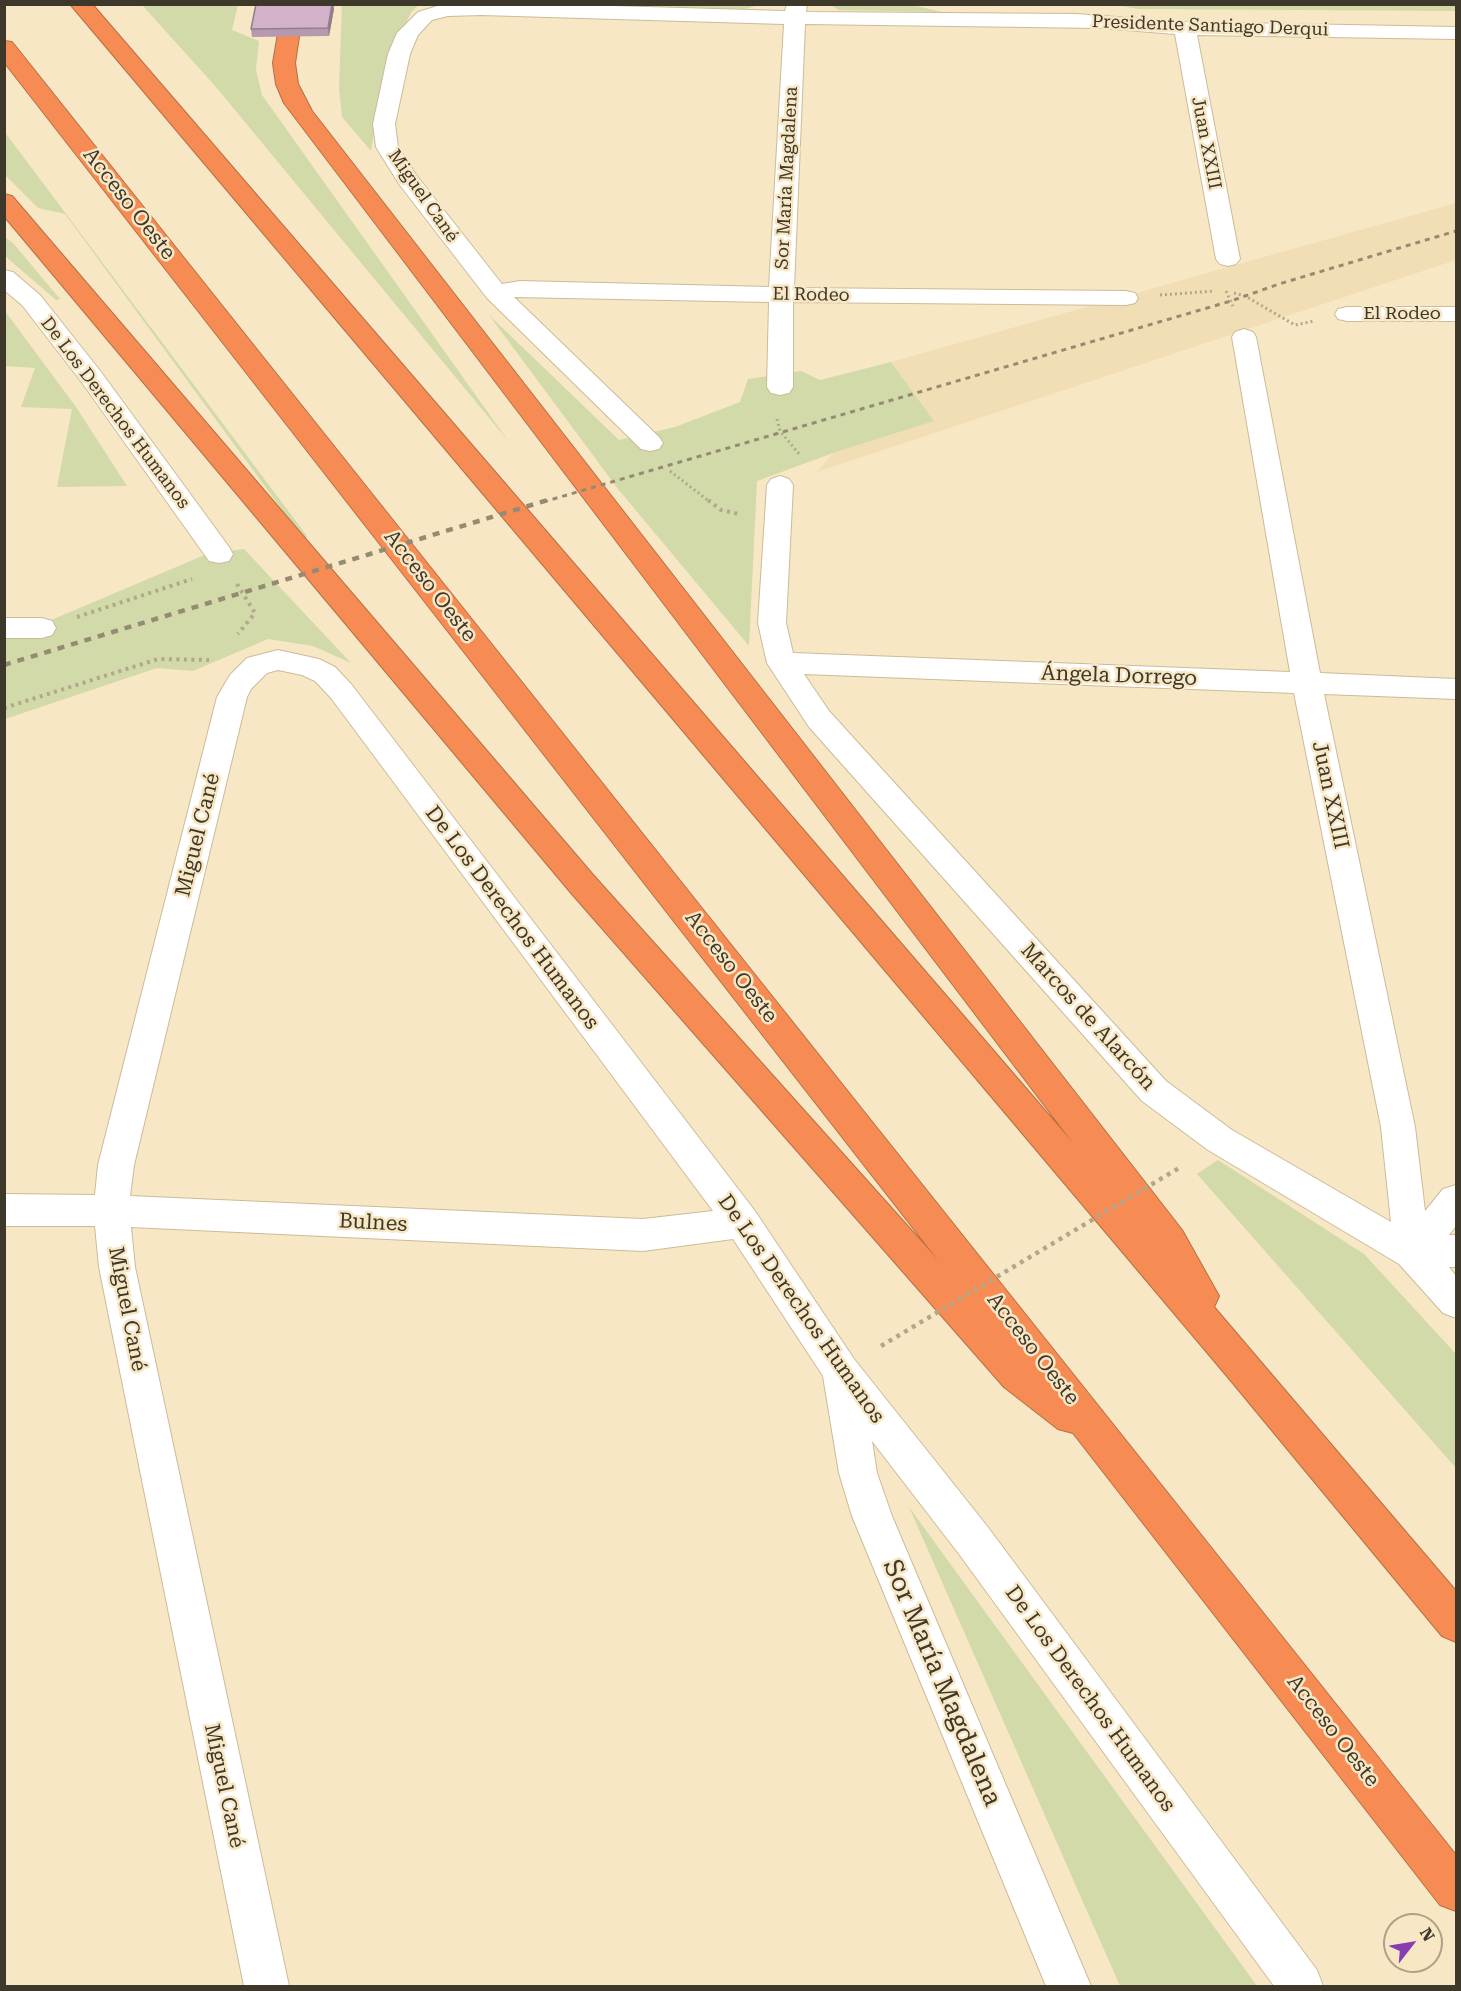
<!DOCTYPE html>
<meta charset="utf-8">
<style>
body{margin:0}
#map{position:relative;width:1461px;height:1991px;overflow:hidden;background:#f8e7c4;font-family:"Roboto Serif",serif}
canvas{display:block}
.frame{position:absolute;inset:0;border:6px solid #3e382a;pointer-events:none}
.north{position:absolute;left:1383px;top:1913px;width:60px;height:60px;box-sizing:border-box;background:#f8e7c4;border:2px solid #aea186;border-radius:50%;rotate:59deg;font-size:16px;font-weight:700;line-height:24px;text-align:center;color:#3e382a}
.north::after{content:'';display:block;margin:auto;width:21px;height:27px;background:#873eb0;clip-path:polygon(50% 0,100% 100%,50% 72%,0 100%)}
</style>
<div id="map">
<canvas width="1461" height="1991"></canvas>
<div class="frame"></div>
<div class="north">N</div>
</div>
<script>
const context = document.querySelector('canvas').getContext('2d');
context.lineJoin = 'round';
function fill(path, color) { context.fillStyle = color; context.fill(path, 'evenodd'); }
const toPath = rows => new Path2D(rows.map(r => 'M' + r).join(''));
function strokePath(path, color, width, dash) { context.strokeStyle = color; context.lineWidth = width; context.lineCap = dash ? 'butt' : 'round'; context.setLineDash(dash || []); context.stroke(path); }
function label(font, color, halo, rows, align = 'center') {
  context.font = font + ' "Roboto Serif",serif'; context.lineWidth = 5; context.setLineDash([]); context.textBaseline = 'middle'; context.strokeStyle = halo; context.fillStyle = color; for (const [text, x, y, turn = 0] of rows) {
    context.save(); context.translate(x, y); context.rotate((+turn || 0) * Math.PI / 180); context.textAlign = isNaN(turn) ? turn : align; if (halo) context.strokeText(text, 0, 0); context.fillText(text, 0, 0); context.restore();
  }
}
fill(toPath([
 [1456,203,1456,260,817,472,833,453,934,421,891,362]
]), '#f2deb4');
fill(toPath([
 [1456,4,1456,11,1138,9,1116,5],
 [142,5,238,5,232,30,259,41,256,70,262,95,509,442,216,87],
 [342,5,419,5,412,11,385,63,371,151,342,117,339,88],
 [611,5,760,4,760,5,744,9],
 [831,5,912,5,942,12,838,10],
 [4,131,307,536,305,541,65,214,38,208,5,175],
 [4,236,13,243,60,299,56,300,5,256],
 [5,311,76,407,127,486,57,487,72,409,21,407,35,368,5,366],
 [489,315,619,440,675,427,740,402,748,379,801,371,820,380,891,362,934,421,833,453,757,481,749,646,618,489],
 [244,549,351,663,313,646,268,639,193,671,157,668,5,719,4,640,207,554],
 [1218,1160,1364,1254,1456,1354,1456,1468,1197,1174],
 [909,1507,1257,1986,1120,1986]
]), '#d2daaa');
const minor = toPath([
 [444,4,543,4,785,11,787,4,807,4,806,12,1076,14,1185,22,1456,27,1456,39,1197,35,1240,259,1236,264,1228,266,1220,264,1216,259,1175,34,1100,28,805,24,794,288,1126,291,1135,293,1138,298,1135,303,1126,305,793,302,793,387,789,393,780,395,771,393,767,387,769,302,514,297,659,437,663,443,659,449,650,451,641,449,487,298,399,184,376,147,373,124,388,54,397,33,418,12,444,4],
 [481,15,784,24,769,287,520,281,502,284,417,176,398,147,395,124,410,54,418,35,432,20,448,16,481,15],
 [4,270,13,272,40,295,101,372,229,547,233,554,229,561,219,563,209,561,83,384,22,305,4,290,4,270],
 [1347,307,1456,307,1456,321,1347,321,1338,319,1335,314,1338,309,1347,307],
 [1244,329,1253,332,1256,337,1320,673,1456,679,1456,699,1324,694,1415,1127,1425,1211,1443,1189,1456,1185,1456,1226,1449,1235,1456,1235,1456,1267,1449,1267,1456,1276,1456,1318,1443,1313,1399,1264,1208,1150,1142,1101,809,727,767,663,758,623,767,485,771,479,780,476,789,479,793,485,786,623,793,653,1290,672,1232,337,1235,332,1244,329],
 [804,674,1294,693,1381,1127,1391,1222,1232,1130,1166,1081,829,711,804,674],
 [4,618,42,618,52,621,56,628,52,635,42,638,4,638,4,618],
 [278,650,319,659,335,667,351,684,755,1211,854,1359,987,1526,1317,1970,1323,1986,1274,1986,959,1554,872,1441,877,1473,892,1516,1091,1986,1046,1986,852,1516,839,1473,823,1376,733,1239,643,1251,131,1227,135,1267,289,1986,244,1986,99,1267,95,1226,4,1226,4,1194,95,1195,98,1165,217,697,230,675,247,658,278,650],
 [278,670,302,675,315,681,331,698,713,1211,643,1219,130,1196,134,1165,247,697,251,689,267,673,278,670]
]);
const highway = toPath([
 [70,4,92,4,1073,1143,284,103,276,84,273,63,283,4,304,4,295,63,298,84,312,111,1182,1230,1219,1296,1214,1307,1456,1591,1456,1642,1442,1636,1227,1376,70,4],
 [4,41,12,42,1456,1855,1456,1911,1440,1905,1073,1433,1058,1429,1004,1387,572,894,4,216,4,194,12,196,594,876,938,1260,4,62,4,41]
]);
strokePath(minor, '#cb9', 2);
strokePath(highway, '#b66f45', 2);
strokePath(toPath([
 [1226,291,1233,306],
 [1234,293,1245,296,1295,325,1314,321],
 [1160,295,1215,291],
 [777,419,780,431,800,455],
 [670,471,710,502]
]), '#b3a78b', 3, [2, 3]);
strokePath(toPath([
 [708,500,721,510,739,514],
 [237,584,255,613,238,634],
 [77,617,192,579],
 [4,708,158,659,209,660]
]), '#b3a78b', 4, [3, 4.5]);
fill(minor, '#fff');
fill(highway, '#f68c53');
strokePath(toPath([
 [543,502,1231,301,1279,284,1456,231]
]), '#958a72', 3, [5, 5]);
strokePath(toPath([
 [4,665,548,500]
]), '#958a72', 4.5, [7, 7]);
strokePath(toPath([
 [881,1346,1179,1168]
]), '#b3a78b', 4.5, [4, 5]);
fill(toPath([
 [256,4,333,4,334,9,329,36,252,37,251,29]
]), '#b599ad');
fill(toPath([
 [332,4,333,4,334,9,329,36,328,28]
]), '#947d8d');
const building = toPath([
 [256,4,332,4,328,28,251,29,256,4]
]);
fill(building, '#d3b2c9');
strokePath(building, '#947d8d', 1.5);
label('18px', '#3e382a', '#f8e7c4', [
 ["Presidente Santiago Derqui",1210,26,2],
 ["Juan XXIII",1206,143,79],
 ["Sor María Magdalena",787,178,-87],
 ["Miguel Cané",423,196,55],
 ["El Rodeo",811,295,1],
 ["El Rodeo",1402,314],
 ["De Los Derechos Humanos",115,413,53]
]);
label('21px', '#3e382a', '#f8e7c4', [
 ["Acceso Oeste",129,204,52],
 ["Acceso Oeste",430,586,52],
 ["Ángela Dorrego",1119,676,2],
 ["Juan XXIII",1330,795,78],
 ["Miguel Cané",198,835,-76],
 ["De Los Derechos Humanos",512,918,53],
 ["Acceso Oeste",731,967,52],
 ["Marcos de Alarcón",1088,1017,48],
 ["Bulnes",373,1223,3],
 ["Miguel Cané",127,1309,79],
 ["De Los Derechos Humanos",801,1309,55],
 ["Acceso Oeste",1033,1349,52],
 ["De Los Derechos Humanos",1090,1699,54],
 ["Acceso Oeste",1333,1731,52],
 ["Miguel Cané",224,1786,78]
]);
label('26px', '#3e382a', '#f8e7c4', [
 ["Sor María Magdalena",942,1683,67]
]);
</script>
